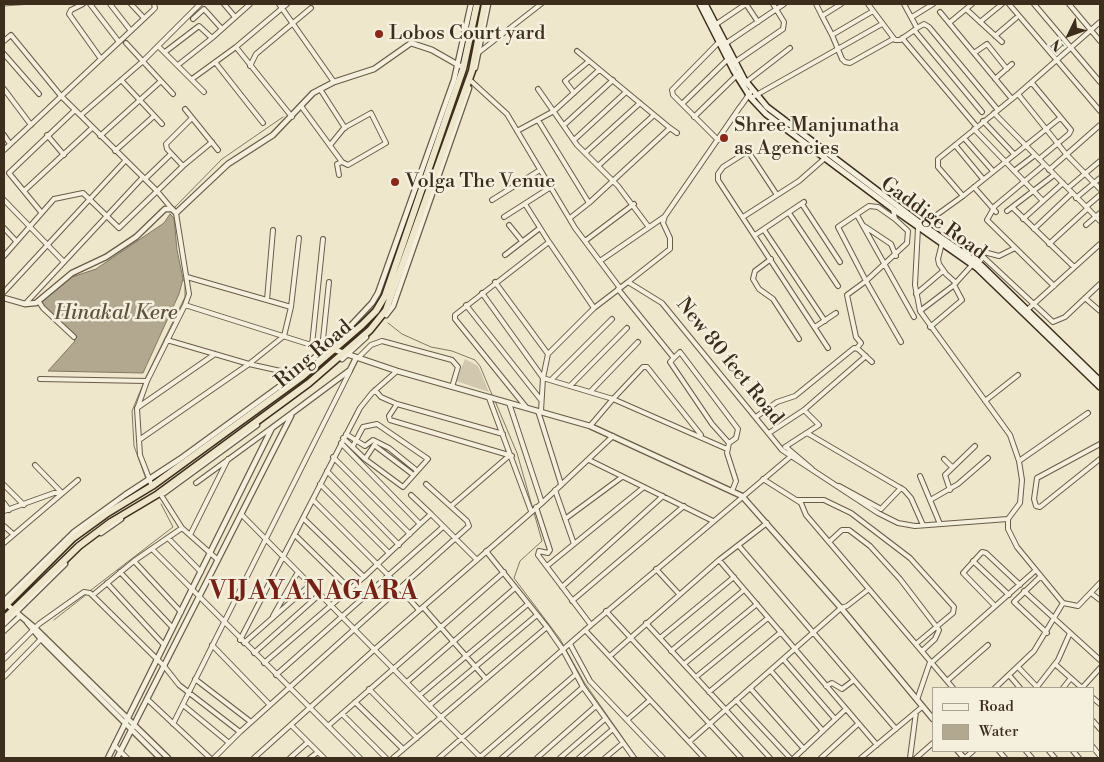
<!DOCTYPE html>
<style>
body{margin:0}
#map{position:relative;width:1104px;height:762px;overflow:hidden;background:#efe7cc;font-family:"Libre Bodoni",serif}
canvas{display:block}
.frame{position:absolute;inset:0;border:5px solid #3c2d1c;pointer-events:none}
.legend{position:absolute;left:932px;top:687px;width:162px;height:65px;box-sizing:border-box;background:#f5efde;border:1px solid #aba190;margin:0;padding:6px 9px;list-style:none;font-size:15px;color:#3c2d1c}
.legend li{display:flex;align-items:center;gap:10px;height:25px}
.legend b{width:25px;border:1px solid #aba190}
.north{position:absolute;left:1044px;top:10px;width:50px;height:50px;-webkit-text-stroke:4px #f5efde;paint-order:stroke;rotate:228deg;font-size:14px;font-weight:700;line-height:20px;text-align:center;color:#3c2d1c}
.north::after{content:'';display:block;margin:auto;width:18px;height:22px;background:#3c2d1c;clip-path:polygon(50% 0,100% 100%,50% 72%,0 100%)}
</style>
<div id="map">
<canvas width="1104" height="762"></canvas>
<div class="frame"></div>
<ul class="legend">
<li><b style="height:6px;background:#f5efde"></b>Road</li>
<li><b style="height:14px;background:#b2a890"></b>Water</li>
</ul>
<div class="north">N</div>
</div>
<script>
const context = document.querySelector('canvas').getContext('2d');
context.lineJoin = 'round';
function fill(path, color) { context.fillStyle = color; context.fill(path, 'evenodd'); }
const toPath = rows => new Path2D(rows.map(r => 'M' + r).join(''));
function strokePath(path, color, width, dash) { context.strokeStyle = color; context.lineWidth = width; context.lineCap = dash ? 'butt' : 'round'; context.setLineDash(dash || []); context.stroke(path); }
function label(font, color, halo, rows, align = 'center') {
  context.font = font + ' "Libre Bodoni",serif'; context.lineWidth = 5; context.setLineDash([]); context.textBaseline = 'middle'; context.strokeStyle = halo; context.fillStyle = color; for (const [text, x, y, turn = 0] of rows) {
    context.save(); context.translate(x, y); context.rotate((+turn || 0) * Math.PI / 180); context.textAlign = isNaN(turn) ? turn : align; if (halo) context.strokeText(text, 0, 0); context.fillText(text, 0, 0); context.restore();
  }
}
fill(toPath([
 [465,359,478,366,489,392,456,381]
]), '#d1c7ae');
const water = toPath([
 [170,214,174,218,177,250,183,279,179,294,143,373,48,371,75,341,39,304,72,277,96,269,164,223,170,214]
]);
fill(water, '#b2a890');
strokePath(water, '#837762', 1);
strokePath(toPath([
 [4,6,32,4],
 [175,207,222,159,283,117],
 [388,323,402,334,431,347,452,351,475,360,480,366,493,397],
 [145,379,185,297,185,283,183,279],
 [144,382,132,411,134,446,146,479],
 [495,401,517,453,542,541,520,561,514,578,560,639,584,682,637,758],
 [91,590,173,527,161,504],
 [54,620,87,594]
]), '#837762', 1);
const minor = toPath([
 [83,4,71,10,69,14,101,59],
 [90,4,119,42],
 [110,4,131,31],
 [131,4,144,18],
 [224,4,235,17],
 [279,4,334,82],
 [287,4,236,47,292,117],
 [746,4,758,22],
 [816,4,822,16,841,4],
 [868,4,895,40,900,40,916,29],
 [904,4,917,28,924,24,929,27,998,110],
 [1009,4,1100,111],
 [1034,4,1100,82],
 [1069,4,1100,41],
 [966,9,1002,42],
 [873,11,832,35,842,59,845,62,850,63,893,39],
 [940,12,1012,99],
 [822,16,832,35],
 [912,17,933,4],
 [193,19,204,9,222,29],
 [980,22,1002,4],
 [949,23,972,4],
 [715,25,746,4],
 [914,30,982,112],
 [995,36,1016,18],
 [902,38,977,127],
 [4,41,11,35,61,96,157,191,172,209],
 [126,43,173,94],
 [725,44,784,4],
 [158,46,204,92],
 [577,51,670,128],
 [165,52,199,26,212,38],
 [478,53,541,4],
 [974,53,987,44,1007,69],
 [4,54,39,94],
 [215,62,263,123],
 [735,62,783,29,784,22,773,4],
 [178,65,212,38,250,4],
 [250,66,256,54,311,8],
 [192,79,236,47],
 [995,79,1012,64],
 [121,80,162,124],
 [471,81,507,114,575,228,620,288],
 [746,82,790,48],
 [1032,83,1071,130,1069,134,1039,159],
 [4,89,31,125],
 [320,89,345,128],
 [538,89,577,145,618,186,648,226],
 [574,93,565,81,589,61],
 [1018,94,1066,154,1100,189],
 [751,98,882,24],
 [682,104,728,59],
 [301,106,342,162,337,164,339,175],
 [741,106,752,90],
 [740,107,665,216,663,223,670,238,670,249,628,282,662,303,782,450,878,513,898,523,915,526,1008,519],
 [185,109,218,150],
 [994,113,1100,221],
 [81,115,142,62,200,4],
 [694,117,737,75],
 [538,120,589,203],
 [983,121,1014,154],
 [564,125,613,80],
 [974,129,1043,201],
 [517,131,554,111,599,70],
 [4,135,10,144],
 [47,135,64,155],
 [100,136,161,81],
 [964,138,993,171],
 [574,140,626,92],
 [718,140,673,95,672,90,719,42],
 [331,144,344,128,371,113,386,143,348,165,342,162],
 [955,145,983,179],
 [4,150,152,11,155,8,154,4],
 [115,151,154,116],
 [585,153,640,103],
 [1044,165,995,206,987,220,1054,286],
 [183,166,167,149,166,144,192,118],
 [598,166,654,115],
 [1049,170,1100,125],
 [1014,171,1035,155],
 [145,179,171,154],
 [974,187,996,212],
 [1068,188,1100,161],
 [24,191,92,128],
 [777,195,748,151,723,167,718,174,718,180,828,348],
 [963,196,938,167,938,159,1018,94,1100,22],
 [1076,198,1100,178],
 [4,200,64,262],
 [492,200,540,170],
 [525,204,549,242],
 [802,204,840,262],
 [1012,207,1074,267],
 [1086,207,1100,195],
 [893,209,895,219,908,231,907,243,866,281,901,342],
 [1007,211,1054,175],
 [41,212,9,173,75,110],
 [176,213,189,294,185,305],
 [789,213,838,286],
 [857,215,914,317],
 [504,217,551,187],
 [743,217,799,181,824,159],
 [570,218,589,203,670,128,677,133],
 [1023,219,1063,183],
 [509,225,522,241],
 [1086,225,1100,213],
 [864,226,891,244,896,256],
 [4,228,16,241],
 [1034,229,1072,193],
 [764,230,825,321],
 [755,235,804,202],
 [964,239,1053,322,1065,317,1100,284],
 [585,241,634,204],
 [942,243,938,259,939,264,946,274,956,283],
 [1049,244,1087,209],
 [979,253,984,252,999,256,1015,248],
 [505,255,540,228],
 [4,256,54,199,83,193,119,228,183,166,212,142],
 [771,259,755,271,753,279,759,289,773,299,799,339],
 [600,261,664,217],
 [187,277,291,307],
 [495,282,548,354],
 [618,289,673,357],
 [4,292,125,161],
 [482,293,543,378,613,399,727,449],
 [916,294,943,271],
 [1085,298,1100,311],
 [267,300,273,230],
 [39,302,43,308,74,337],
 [25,304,143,177],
 [466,305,541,400],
 [920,311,953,286,972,265],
 [1026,311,1100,244],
 [815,327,836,313],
 [930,327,962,300,954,285],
 [167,340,249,364,303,376],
 [312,345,323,239],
 [857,348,861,343,856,337,847,295,866,281,838,227,869,206,878,207,895,219],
 [322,349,329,282],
 [358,358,371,345,382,341,452,360,458,367,452,387],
 [40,379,147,381],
 [551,380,612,319],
 [570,386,627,328],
 [375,390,381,397,397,404,503,434],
 [591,391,638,342],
 [489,398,531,511],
 [985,401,1018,375],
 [397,404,389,416,390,420,512,456],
 [526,407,455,319,455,315,549,242,594,308],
 [137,408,215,354],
 [538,411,561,484],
 [541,411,543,378,548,354,594,308,628,282],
 [756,417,777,402,795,396,854,348,858,349,872,362],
 [590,426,613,399,643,367,647,367,701,435],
 [769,433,804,410,866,356],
 [807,433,904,490,911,498,923,525],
 [346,434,365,446,373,440,389,448,415,469],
 [343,438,365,459,403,487,428,459,377,424,363,427,353,446],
 [139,440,249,364,284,336,291,307,299,238],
 [341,443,420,524,431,514,477,560],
 [729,443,736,438,738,429,680,352,670,362,712,424,729,443,727,453,736,481,732,491],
 [1100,444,1037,478,1034,499,1036,506,1040,507,1100,459],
 [374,445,411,473],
 [785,447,819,425,804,410],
 [786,447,812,469],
 [333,457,410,534],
 [365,459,375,444],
 [944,459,952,467],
 [589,460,713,521],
 [1019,461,1088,413],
 [35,465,62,493],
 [327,471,399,545],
 [920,476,940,524],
 [763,479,801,503,806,515,953,688],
 [196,483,270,429],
 [320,484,389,553],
 [4,485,24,505],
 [152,486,140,455,137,409,147,381,185,305,327,350],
 [839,486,881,509],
 [555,490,574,544],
 [950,490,945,475,975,446],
 [161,495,182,528,218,560],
 [411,495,431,514],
 [932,499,958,484,988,458],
 [313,500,389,576,419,610],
 [797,500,824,500,851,513,910,558,954,607,953,613,916,644],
 [4,503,9,510],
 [542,503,613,436],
 [451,506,510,455],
 [536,507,550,550,548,553,539,551,538,555,591,625],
 [881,509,901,488],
 [4,511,54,493,62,493],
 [241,514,481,758],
 [303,518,364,577],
 [565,519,622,477],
 [4,526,13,534],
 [190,535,228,459],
 [295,535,350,589],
 [168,538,201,572],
 [829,542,842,530,849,530,870,546,900,579,939,630,935,639,922,651],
 [4,543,78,480],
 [739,546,896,729],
 [152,549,360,758],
 [486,551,547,627,563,650,583,687,634,758],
 [719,560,877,745],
 [134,561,181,612],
 [973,561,1009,595],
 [547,566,644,487],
 [656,569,679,594],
 [120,572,172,627],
 [1041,576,1014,602,1047,633],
 [107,583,164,645],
 [562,587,663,496],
 [1024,591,1100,660],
 [1091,593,1100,600],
 [93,595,134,561,182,528],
 [572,601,684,506],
 [1063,603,1078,606,1100,583],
 [995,606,963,573,982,552,986,553,1020,585],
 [423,607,486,679],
 [606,611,741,758],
 [273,616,298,572],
 [646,623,770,758],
 [585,630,704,758],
 [4,631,20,616],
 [660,638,734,577],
 [240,640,360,408,372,393,397,371],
 [244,643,310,585],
 [570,644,590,681,663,758],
 [212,645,270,705],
 [671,651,744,590],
 [254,653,319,595],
 [610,656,719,560,767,523],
 [4,659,39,624,84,592,90,593,164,666,179,685,240,732,214,758],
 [784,660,835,719],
 [264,663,364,577,420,524],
 [931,663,1036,570],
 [684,664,757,604],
 [1055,664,1082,688],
 [1018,667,1038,688],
 [771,671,823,731],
 [276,675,443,527],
 [1009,675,1020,688],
 [4,677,41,639],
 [696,677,768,618],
 [195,679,251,722],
 [947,681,988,645],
 [407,682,515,588],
 [826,686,832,683,842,689,854,680],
 [1037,687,1058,660,1070,633],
 [750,688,804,749],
 [995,688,1034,651,1063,603,1017,547,1008,529,1008,519,1020,503,1022,480,1019,461,1010,435,920,311,915,285,918,228,920,223,931,219,963,196,1060,118],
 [1063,688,1071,678],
 [1082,688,1100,668],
 [369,689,417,738],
 [709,692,781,632],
 [420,695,528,604],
 [1093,698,1100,704],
 [147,699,210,758],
 [736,700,790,758],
 [917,700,930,662],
 [355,702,403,749],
 [183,705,228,742],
 [430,705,537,615],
 [342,714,386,758],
 [627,720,650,700],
 [1093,721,1100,729],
 [173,724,350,371],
 [291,725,324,758],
 [328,726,504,572],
 [240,732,469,526,467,521,426,484],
 [689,742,841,608,847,606,869,589],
 [114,745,127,758],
 [1093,747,1100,756],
 [999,751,1005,758],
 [1026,751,1032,758],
 [1049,751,1055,758],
 [1073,751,1079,758],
 [254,758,375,649,542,503,509,403],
 [290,758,308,742],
 [310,758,318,752],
 [393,758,547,627],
 [439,758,591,625,790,457],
 [479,758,575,675],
 [502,758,583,687],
 [537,758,596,706],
 [560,758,605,719],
 [579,758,613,729],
 [605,758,623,743],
 [794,758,846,709],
 [821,758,858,724],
 [861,758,922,707],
 [910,758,916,712],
 [916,758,933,743],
 [965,758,973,751]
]);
const tertiary = toPath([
 [475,68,488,4],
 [4,298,25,304,36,303,72,273,106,257,136,237,165,209,172,209,176,213,228,164,273,135,313,93,334,82,374,69,411,43,432,50,460,66],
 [386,315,393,306,469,88],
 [335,350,397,371,590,426,742,496,841,608,933,719],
 [342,359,366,337],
 [164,493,257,425],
 [101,533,121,519],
 [4,601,74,532,125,495,180,459,280,386,342,335,372,303,378,293,454,80,471,4],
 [5,603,35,628,168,758],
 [27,622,41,639,160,758],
 [4,624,65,564],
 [958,751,964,758],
 [108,758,272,428,350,370,356,358],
 [117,758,291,416]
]);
const secondary = toPath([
 [700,4,734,71,751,98,766,114,893,209,977,268,1100,387],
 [705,4,744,79,767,107,920,223,981,265,1100,381]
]);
const trunk = toPath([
 [4,607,73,538,106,514,152,486,303,376,362,325,376,311,385,296,463,69,477,4],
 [4,619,79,546,111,522,158,494,309,383,370,330,386,310,472,71,485,4]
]);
strokePath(minor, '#695c48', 6);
strokePath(tertiary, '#695c48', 7);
strokePath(secondary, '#3c2d1c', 8);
strokePath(trunk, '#3c2d1c', 9);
strokePath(minor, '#f5efde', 4);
strokePath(tertiary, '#f5efde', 4.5);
strokePath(secondary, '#f5efde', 5);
strokePath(trunk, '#efe7cc', 6);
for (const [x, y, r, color] of [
 [379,34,5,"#8f2418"],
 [724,138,5,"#8f2418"],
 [395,182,5,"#8f2418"]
]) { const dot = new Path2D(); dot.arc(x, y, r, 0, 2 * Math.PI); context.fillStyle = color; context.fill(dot); strokePath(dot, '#f5efde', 2); }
label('20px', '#3c2d1c', '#f5efde', [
 ["Lobos Court yard",389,34],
 ["Shree Manjunatha",734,126],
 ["as Agencies",734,149],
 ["Volga The Venue",405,182]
], 'left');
label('20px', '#3c2d1c', '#f5efde', [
 ["Gaddige Road",933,219,36],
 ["Ring Road",314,355,-40],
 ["New 80 feet Road",729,362,51]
]);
label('italic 21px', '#5f523f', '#f5efde', [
 ["Hinakal Kere",116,314]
]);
context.letterSpacing = '1px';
label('bold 25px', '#7a1f14', '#f5efde', [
 ["VIJAYANAGARA",314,593]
]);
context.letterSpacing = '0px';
</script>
